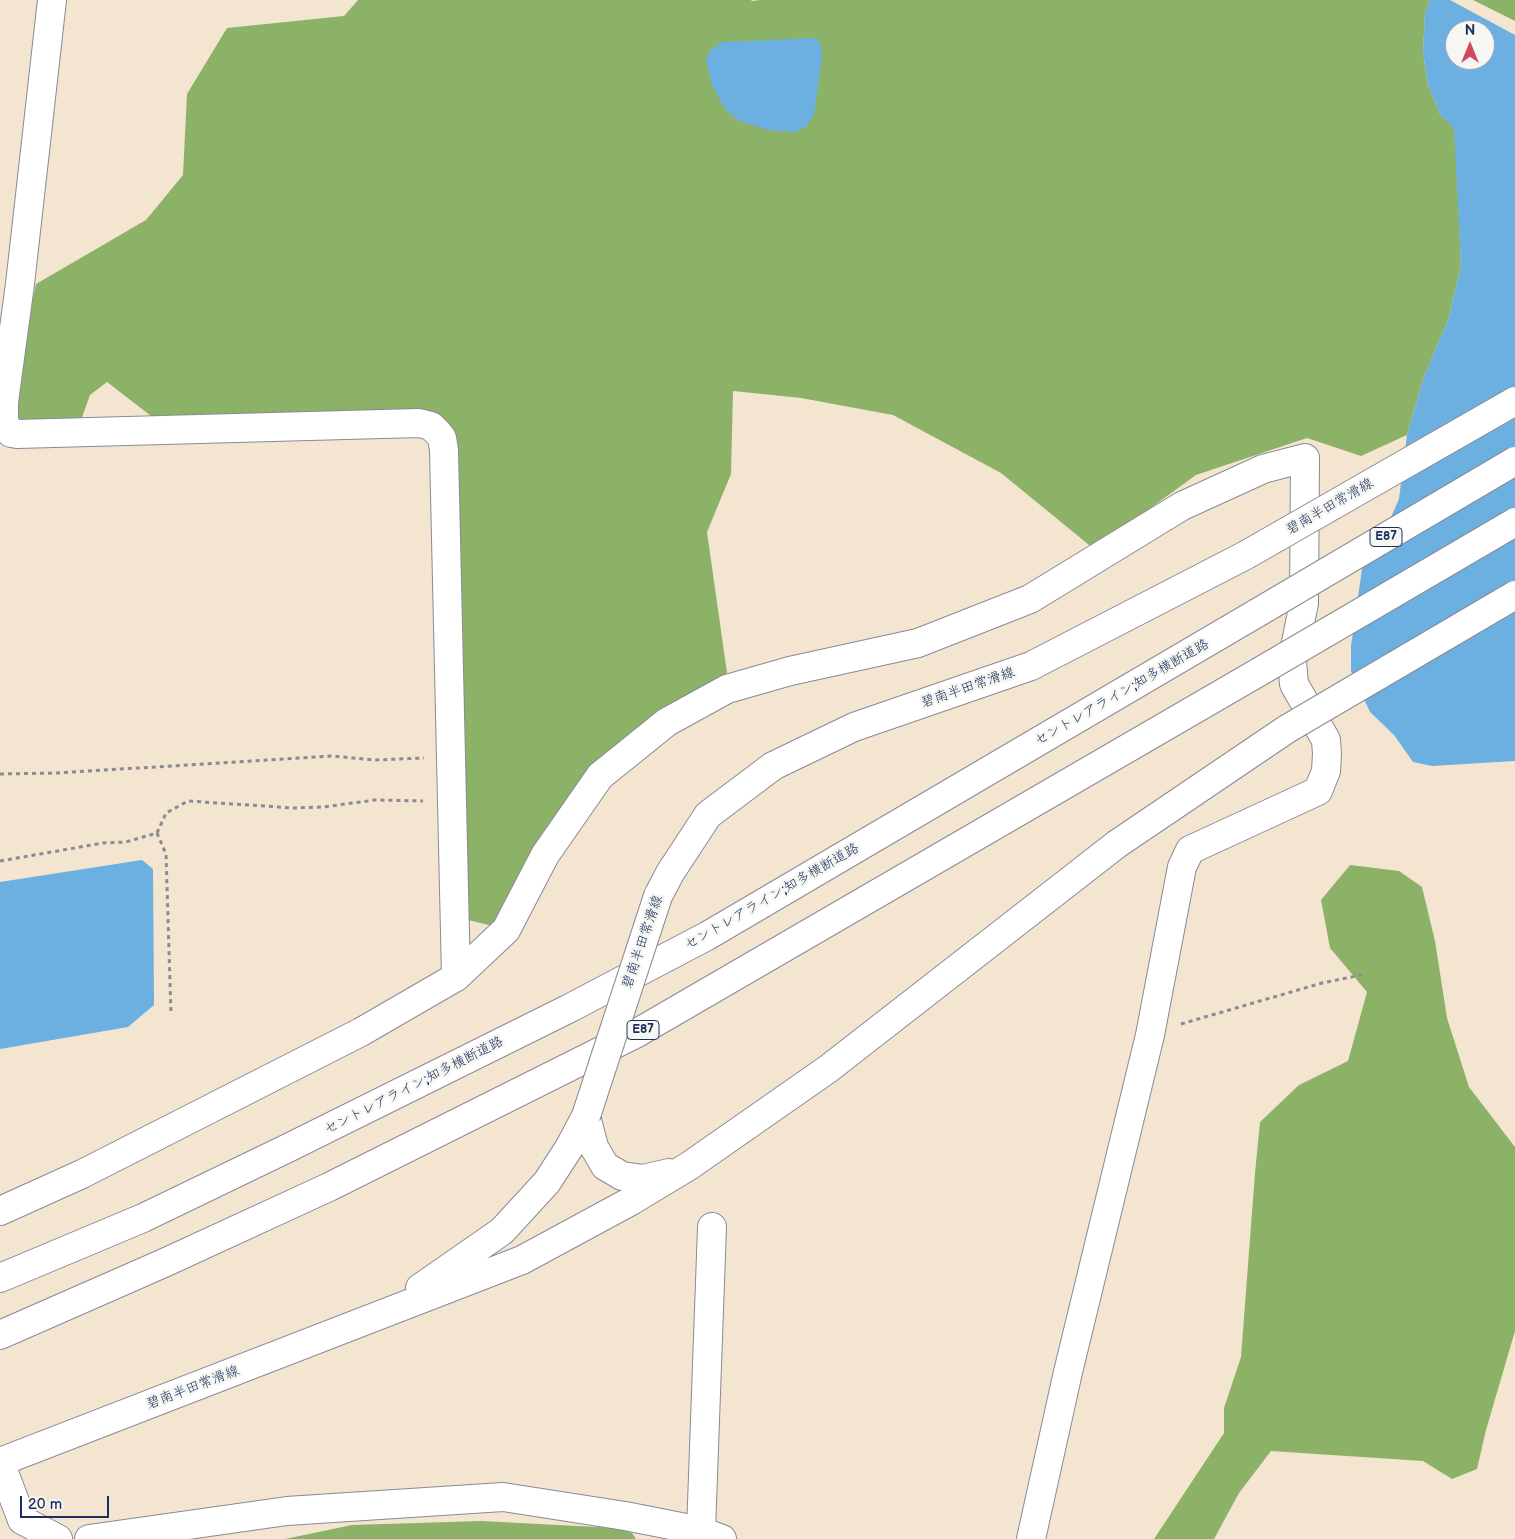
<!DOCTYPE html>
<meta charset="utf-8">
<style>
body{margin:0}
#map{position:relative;width:1515px;height:1539px;overflow:hidden;background:#f4e5d0;font-family:"Balsamiq Sans",sans-serif}
canvas{display:block}
.north{position:absolute;left:1445px;top:20px;width:50px;height:50px;box-sizing:border-box;background:#f6f6f2;border:1px solid #9ea6b7;border-radius:50%;rotate:0deg;font-size:14px;font-weight:700;line-height:20px;text-align:center;color:#1b2f5e}
.north::after{content:'';display:block;margin:auto;width:18px;height:22px;background:#d1495b;clip-path:polygon(50% 0,100% 100%,50% 72%,0 100%)}
.scale{position:absolute;left:20px;top:1496px;width:89px;height:22px;box-sizing:border-box;border:2px solid #1b2f5e;border-top:0;padding-left:6px;font-size:15px;line-height:18px;white-space:nowrap;color:#1b2f5e;-webkit-text-stroke:4px #f6f6f2;paint-order:stroke}
</style>
<div id="map">
<canvas width="1515" height="1539"></canvas>
<div class="north">N</div>
<div class="scale">20 m</div>
</div>
<script>
const context = document.querySelector('canvas').getContext('2d');
context.lineJoin = 'round';
function fill(path, color) { context.fillStyle = color; context.fill(path, 'evenodd'); }
const toPath = rows => new Path2D(rows.map(r => 'M' + r).join(''));
function strokePath(path, color, width, dash) { context.strokeStyle = color; context.lineWidth = width; context.lineCap = dash ? 'butt' : 'round'; context.setLineDash(dash || []); context.stroke(path); }
function label(font, color, halo, rows, align = 'center') {
  context.font = font + ' "Balsamiq Sans","Klee One",sans-serif'; context.lineWidth = 5; context.setLineDash([]); context.textBaseline = 'middle'; context.strokeStyle = halo; context.fillStyle = color; for (const [text, x, y, turn = 0] of rows) {
    context.save(); context.translate(x, y); context.rotate((+turn || 0) * Math.PI / 180); context.textAlign = isNaN(turn) ? turn : align; if (halo) context.strokeText(text, 0, 0); context.fillText(text, 0, 0); context.restore();
  }
}
fill(toPath([
 [358,0,751,0,752,1,760,0,1430,0,1425,14,1423,52,1428,85,1440,114,1454,128,1456,149,1461,265,1449,318,1423,379,1407,435,1361,456,1307,438,1196,475,1094,549,1001,473,893,415,801,398,733,391,731,474,707,532,727,673,658,710,591,767,493,926,464,919,442,426,155,419,107,382,90,395,80,423,18,424,15,383,36,284,146,220,183,175,187,94,227,28,344,16],
 [1473,0,1515,0,1515,21],
 [1350,865,1399,871,1422,887,1435,941,1447,1018,1469,1087,1515,1147,1515,1331,1486,1430,1477,1469,1452,1479,1423,1461,1271,1451,1239,1493,1214,1539,1154,1539,1224,1433,1224,1408,1241,1357,1255,1173,1260,1122,1299,1085,1348,1061,1367,992,1330,948,1321,900],
 [481,1521,616,1528,632,1533,636,1539,285,1539,352,1525]
]), '#8cb268');
fill(toPath([
 [1430,0,1450,0,1515,35,1515,761,1432,766,1413,762,1394,735,1370,712,1351,671,1351,646,1362,569,1375,553,1399,499,1407,435,1423,379,1449,318,1461,265,1454,129,1440,114,1428,85,1423,52,1425,14],
 [1455,30,1485,30,1485,60,1455,60],
 [816,38,821,45,822,58,814,115,806,127,795,132,768,130,739,121,725,109,712,85,706,60,709,51,722,42],
 [142,860,153,869,154,1005,128,1027,0,1049,0,882]
]), '#6cafe1');
const minor = toPath([
 [52,0,20,284,4,402,4,419,6,427,11,433,17,434,419,423,431,426,438,433,442,438,444,450,456,977],
 [456,977,506,930,545,855,600,776,667,722,727,689,790,671,918,643,1030,599,1182,506,1263,469,1305,458,1304,603,1292,662,1294,684,1326,740,1327,754,1326,771,1318,791,1190,850,1182,867,1150,1035,1068,1372,1031,1539],
 [0,1462,22,1520,58,1539],
 [701,1531,712,1227],
 [89,1539,287,1511,503,1497,625,1516,701,1531,722,1539]
]);
const tertiary = toPath([
 [0,1211,82,1174,361,1032,456,977]
]);
const secondary = toPath([
 [658,896,670,873,708,815,773,766,854,727,1031,666,1246,555],
 [586,1116,594,1147,605,1166,622,1176,643,1179,669,1173],
 [420,1288,502,1231,547,1182,569,1148,586,1116],
 [0,1462,522,1260,631,1201,689,1166,828,1069,1117,844,1287,729]
]);
const motorway = toPath([
 [0,1278,143,1218,288,1148,570,1008,707,936,1257,613],
 [0,1335,164,1263,329,1187,637,1033,1259,672]
]);
strokePath(minor, '#888a97', 30);
strokePath(tertiary, '#888a97', 30);
strokePath(secondary, '#888a97', 30);
strokePath(motorway, '#888a97', 30);
strokePath(toPath([
 [0,774,57,773,332,756,374,760,424,758],
 [157,833,166,854,171,1015],
 [0,861,103,843,126,842,157,833,166,813,188,801,294,808,323,807,375,800,423,801],
 [1181,1024,1322,983,1366,974]
]), '#888a97', 3, [4, 4]);
strokePath(minor, '#fff', 28);
strokePath(tertiary, '#fff', 28);
strokePath(secondary, '#fff', 28);
strokePath(motorway, '#fff', 28);
const secondaryBridge = toPath([
 [1246,555,1515,401],
 [1287,729,1515,595],
 [586,1116,658,896]
]);
const motorwayBridge = toPath([
 [1257,613,1515,461],
 [1259,672,1515,522]
]);
strokePath(secondaryBridge, '#888a97', 30, []);
strokePath(motorwayBridge, '#888a97', 30, []);
strokePath(secondaryBridge, '#fff', 28);
strokePath(motorwayBridge, '#fff', 28);
for (const [x, y, w] of [
 [1386,537,32],
 [643,1030,32]
]) { const box = new Path2D(); box.roundRect(x - w / 2, y - 9.5, w, 19, 4); context.fillStyle = '#f6f6f2'; context.fill(box); strokePath(box, '#1b2f5e', 1); }
label('bold 12px', '#1b2f5e', null, [
 ["E87",1386,537],
 ["E87",643,1030]
]);
label('14px', '#1b2f5e', '#f6f6f2', [
 ["碧南半田常滑線",1330,507,-30],
 ["碧南半田常滑線",968,688,-19],
 ["セントレアライン;知多横断道路",1122,693,-30],
 ["セントレアライン;知多横断道路",772,897,-30],
 ["碧南半田常滑線",643,942,-71],
 ["セントレアライン;知多横断道路",414,1086,-27],
 ["碧南半田常滑線",193,1388,-21]
]);
</script>
